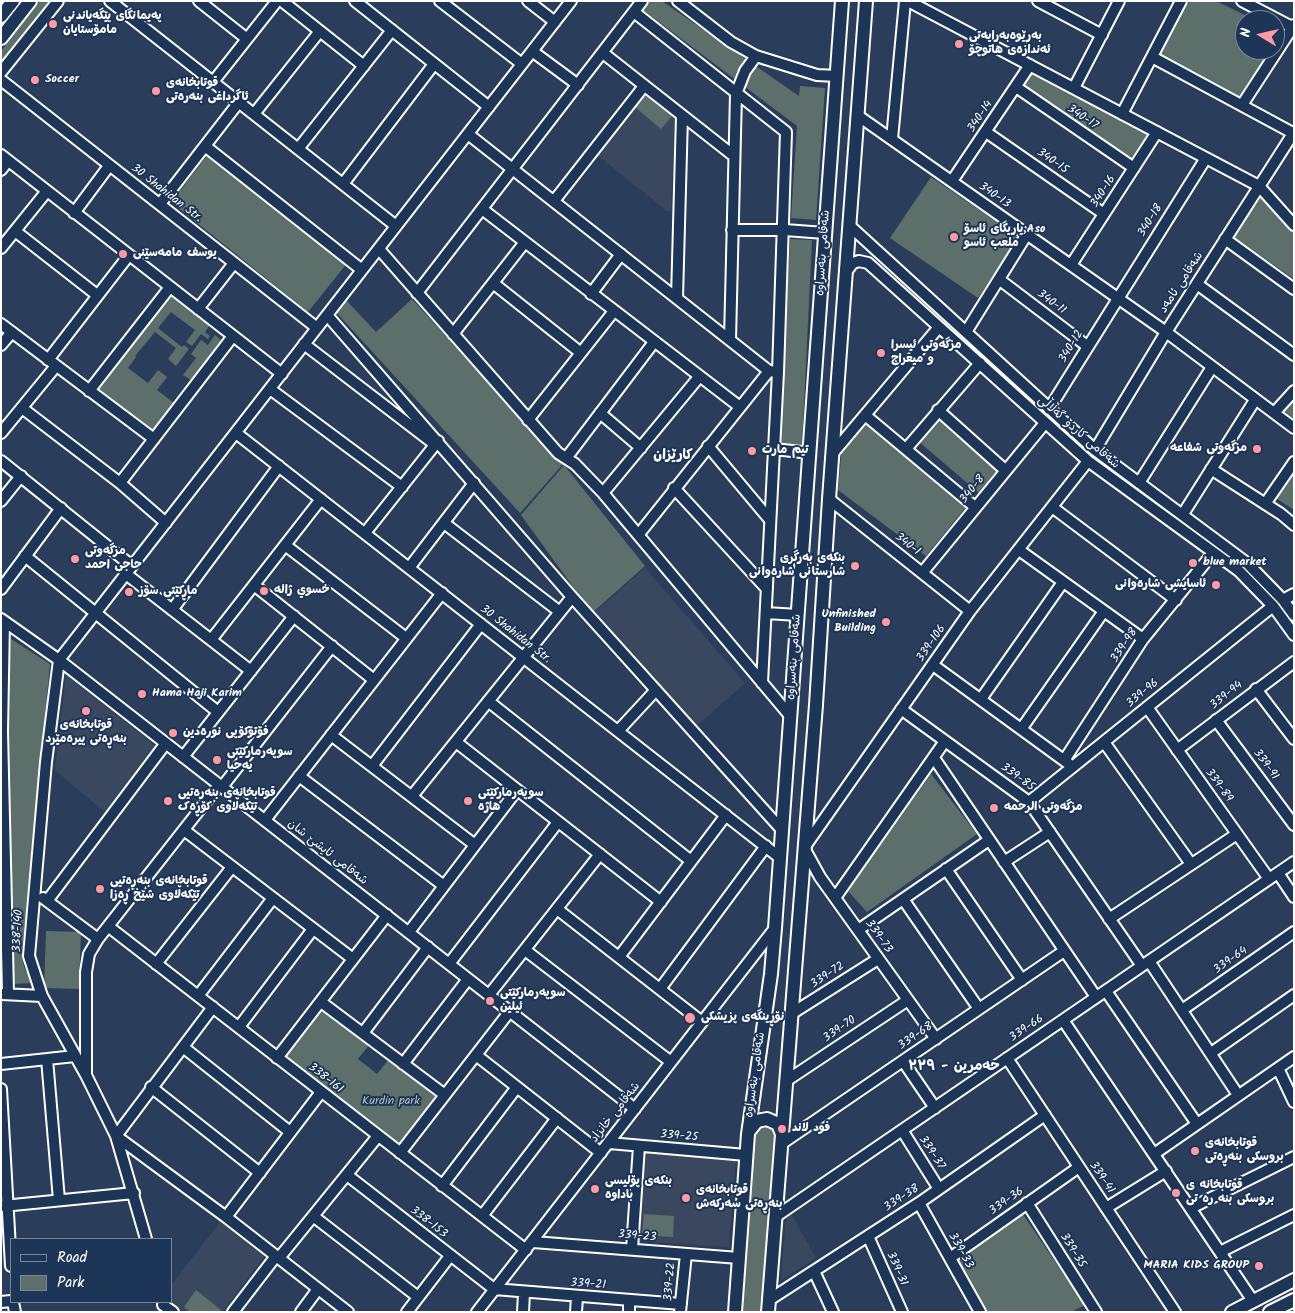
<!DOCTYPE html>
<meta charset="utf-8">
<style>
body{margin:0}
#map{position:relative;width:1295px;height:1313px;overflow:hidden;background:#2a3e5b;font-family:Kalam,sans-serif}
canvas{display:block}
.frame{position:absolute;inset:0;border:2px solid #fff;pointer-events:none}
.legend{position:absolute;left:10px;top:1238px;width:162px;height:65px;box-sizing:border-box;background:#1d3557;border:1px solid #77869a;margin:0;padding:6px 9px;list-style:none;font-size:15px;color:#fff}
.legend li{display:flex;align-items:center;gap:10px;height:25px}
.legend b{width:25px;border:1px solid #77869a}
.north{position:absolute;left:1235px;top:10px;width:50px;height:50px;box-sizing:border-box;background:#1d3557;border:1px solid #77869a;border-radius:50%;rotate:279deg;font-size:14px;font-weight:700;line-height:20px;text-align:center;color:#fff}
.north::after{content:'';display:block;margin:auto;width:18px;height:22px;background:#ff9aa2;clip-path:polygon(50% 0,100% 100%,50% 72%,0 100%)}
</style>
<div id="map">
<canvas width="1295" height="1313"></canvas>
<div class="frame"></div>
<ul class="legend">
<li><b style="height:6px;background:#1d3557"></b>Road</li>
<li><b style="height:14px;background:#5c6f6b"></b>Park</li>
</ul>
<div class="north">N</div>
</div>
<script>
const context = document.querySelector('canvas').getContext('2d');
context.lineJoin = 'round';
function fill(path, color) { context.fillStyle = color; context.fill(path, 'evenodd'); }
const toPath = rows => new Path2D(rows.map(r => 'M' + r).join(''));
function strokePath(path, color, width, dash) { context.strokeStyle = color; context.lineWidth = width; context.lineCap = dash ? 'butt' : 'round'; context.setLineDash(dash || []); context.stroke(path); }
function label(font, color, halo, rows, align = 'center') {
  context.font = font + ' Kalam,"Playpen Sans Arabic",sans-serif'; context.lineWidth = 4; context.setLineDash([]); context.textBaseline = 'middle'; context.strokeStyle = halo; context.fillStyle = color; for (const [text, x, y, turn = 0] of rows) {
    context.save(); context.translate(x, y); context.rotate((+turn || 0) * Math.PI / 180); context.textAlign = isNaN(turn) ? turn : align; if (halo) context.strokeText(text, 0, 0); context.fillText(text, 0, 0); context.restore();
  }
}
fill(toPath([
 [644,90,675,115,671,211,667,211,597,155],
 [645,568,745,683,693,729,591,616],
 [66,675,157,747,109,812,105,812,55,770],
 [643,1148,736,1156,729,1247,636,1241],
 [791,1214,816,1258,781,1280,786,1217],
 [221,1221,264,1256,223,1312,184,1312,172,1303,171,1285]
]), '#3a485f');
fill(toPath([
 [40,1,55,1,1,70,1,51],
 [650,1,662,1,799,96,800,86,825,88,816,220,791,218,797,126,643,10],
 [1189,1,1216,1,1255,20,1245,20,1245,50,1270,50,1237,100,1158,58],
 [1031,72,1148,135,1130,162,1022,85],
 [647,93,673,115,661,129,635,107],
 [210,152,348,262,308,312,171,202],
 [931,177,1019,237,978,298,890,238],
 [1261,197,1294,233,1294,279,1234,237],
 [790,239,812,240,802,446,779,445],
 [169,294,210,325,205,332,210,336,208,339,201,334,192,346,186,342,195,330,171,312,158,328,182,347,184,345,189,349,176,366,168,359,176,348,155,332,135,356,136,357,128,368,148,383,158,370,167,377,157,390,174,403,152,432,97,390],
 [412,299,563,464,520,513,335,311,346,300,376,332],
 [215,335,221,340,191,380,183,375,196,358,191,354,201,340,208,345],
 [1294,399,1294,419,1284,411],
 [943,409,1002,464,979,493,918,441],
 [868,415,971,501,926,556,838,490,842,447],
 [564,465,645,566,592,613,521,515],
 [1294,472,1294,510,1276,498],
 [11,639,50,664,22,955,24,967,32,983,12,984,7,721],
 [931,774,977,834,867,912,848,891],
 [46,931,81,932,79,989,44,988],
 [321,1008,369,1045,358,1059,377,1074,389,1059,436,1095,398,1146,283,1057],
 [766,1126,773,1129,776,1135,765,1312,742,1312,754,1135,760,1127],
 [1022,1213,1085,1305,1071,1312,985,1312,956,1260],
 [644,1214,674,1216,673,1237,642,1235],
 [196,1290,221,1310,220,1312,190,1312,184,1307]
]), '#5c6f6b');
const minor = toPath([
 [110,1,396,226],
 [199,1,247,39],
 [282,1,364,66],
 [355,1,489,107],
 [440,1,522,64],
 [528,1,555,22],
 [678,1,731,42,756,56,817,75,837,76],
 [908,1,1259,186,1294,225],
 [1038,1,1102,35],
 [1242,1,1292,27],
 [634,12,786,132,778,372,762,683],
 [532,51,578,85],
 [603,53,734,156],
 [1152,57,1293,133],
 [1,72,58,1],
 [1,80,317,328],
 [213,82,277,1],
 [1016,87,1134,168],
 [1074,88,1119,1],
 [1242,105,1294,25],
 [254,114,320,31],
 [1122,114,1181,1],
 [857,115,1166,332,1294,428],
 [986,132,1104,214],
 [468,134,769,371,778,372],
 [892,139,905,1],
 [205,146,362,270],
 [298,149,392,30],
 [1,155,282,374],
 [1,170,8,161],
 [952,181,1030,65],
 [343,184,434,64],
 [554,201,644,86],
 [160,204,239,102],
 [482,209,740,407],
 [74,213,109,166],
 [851,227,1095,450,1247,563,1283,600,1294,615],
 [732,230,785,230,825,233],
 [15,231,97,295],
 [1225,239,1294,289],
 [1,248,47,191],
 [379,249,558,453,575,464,603,493,791,717],
 [1071,265,1157,132],
 [846,272,853,263,859,261,868,263,1088,461,1239,571,1273,606,1294,635],
 [1000,280,1087,346],
 [493,283,581,353],
 [1197,284,1294,355],
 [417,293,642,1],
 [591,294,621,254],
 [677,298,682,116],
 [198,309,234,263],
 [327,315,572,597,782,830],
 [1,324,154,439],
 [966,332,1027,234],
 [453,334,525,242],
 [730,340,736,94,745,71,756,56],
 [304,344,433,443],
 [1,345,12,332],
 [48,360,129,255],
 [270,389,402,487],
 [89,391,170,287],
 [22,408,120,483,166,523],
 [1049,409,1206,158],
 [938,410,1005,470],
 [600,413,641,448],
 [1274,413,1294,391],
 [865,415,975,507],
 [528,420,614,311],
 [1,433,56,366],
 [236,433,779,857],
 [708,446,770,520],
 [774,449,810,453],
 [906,449,980,363],
 [1095,450,1166,332,1294,132],
 [833,453,939,327],
 [567,457,654,342],
 [1,461,132,566],
 [1211,469,1281,514,1294,525],
 [120,483,233,336],
 [1139,483,1212,367],
 [674,488,767,589],
 [603,493,699,377],
 [829,499,970,611],
 [1,501,21,476],
 [1265,504,1294,462],
 [1052,507,1176,600],
 [1183,514,1255,400],
 [444,523,560,612],
 [365,533,438,441],
 [639,534,769,371],
 [285,545,406,638],
 [1019,550,1143,639],
 [25,556,218,712],
 [409,568,474,483],
 [922,573,1045,423],
 [126,574,251,671],
 [254,585,374,680],
 [1,589,61,508],
 [1283,600,1294,594],
 [172,610,279,466],
 [766,613,798,615],
 [1,619,59,660,635,1109],
 [4,622,2,731,8,993],
 [211,640,321,499],
 [933,665,1069,764],
 [1256,689,1294,739],
 [981,699,1063,582],
 [488,701,691,861],
 [1147,707,1269,879],
 [901,709,1029,802,1142,966],
 [1216,720,1294,825],
 [1022,728,1104,611],
 [618,731,656,690],
 [331,735,475,845],
 [456,742,661,902],
 [1104,742,1191,864],
 [1177,750,1294,662],
 [183,757,294,616],
 [934,758,1096,997],
 [1065,759,1143,639,1213,553],
 [372,766,481,624],
 [299,776,444,886],
 [222,787,332,646],
 [412,796,572,597],
 [1029,802,1273,606],
 [265,820,442,593],
 [184,830,353,959],
 [1004,862,1050,832],
 [946,869,1022,980],
 [1278,873,1294,897],
 [43,898,98,939],
 [835,898,945,741],
 [903,899,979,1009],
 [47,901,166,743],
 [557,909,702,1022],
 [1109,919,1237,834],
 [109,927,526,1250],
 [858,930,989,840],
 [409,932,517,790],
 [525,950,671,1062],
 [619,957,726,815],
 [1149,961,1238,1095],
 [156,964,232,867],
 [449,964,558,822],
 [660,989,766,846],
 [1106,991,1197,1124],
 [2,994,42,996],
 [489,995,600,854],
 [198,996,273,898],
 [321,1002,445,1095],
 [213,1007,116,1136,226,1217,348,1312],
 [1182,1010,1294,932],
 [791,1014,878,959],
 [1063,1020,1253,1301],
 [239,1027,313,929],
 [363,1033,428,947],
 [936,1039,820,877,804,848,970,611,1088,461],
 [183,1047,290,1132],
 [1211,1053,1294,995],
 [476,1055,601,1153],
 [277,1058,387,915],
 [1007,1058,1175,1312],
 [47,1059,59,1200],
 [903,1061,935,1108],
 [1,1064,75,1056],
 [403,1064,468,979],
 [1278,1068,1294,1102],
 [86,1075,86,972,89,954,98,939,219,785],
 [786,1081,908,1000],
 [151,1087,260,1173],
 [1,1089,11,1266],
 [902,1130,939,1189],
 [609,1143,746,1155],
 [781,1144,1064,951],
 [400,1153,510,1011],
 [1154,1154,1294,1057],
 [347,1175,494,1289,681,1304],
 [442,1186,517,1087],
 [919,1203,980,1312],
 [1027,1203,1096,1312],
 [3,1206,134,1193],
 [1106,1208,1166,1171],
 [1191,1208,1294,1157],
 [313,1216,418,1297],
 [482,1216,557,1118],
 [226,1217,321,1092],
 [775,1217,1294,862],
 [868,1236,902,1312],
 [146,1239,116,1136,86,1075,42,996,29,956,46,762,59,660,571,1],
 [533,1242,739,1258],
 [632,1249,639,1146],
 [1220,1252,1294,1215],
 [279,1258,378,1136],
 [950,1258,1079,1167],
 [814,1271,833,1312],
 [769,1300,919,1203,1045,1115],
 [1,1302,11,1301],
 [13,1302,15,1312],
 [163,1305,173,1312],
 [233,1312,276,1256],
 [301,1312,318,1289],
 [407,1312,450,1256],
 [477,1312,775,928],
 [523,1312,524,1293],
 [576,1312,577,1297],
 [629,1312,629,1301],
 [680,1312,686,1254]
]);
const major = toPath([
 [1,16,13,1],
 [1,38,30,1],
 [749,1131,757,1121,767,1119,778,1124,782,1134],
 [735,1312,748,1134,771,974,775,928,842,1],
 [768,1312,816,705,829,499,866,1],
 [1232,1312,1294,1280],
 [1270,1312,1294,1300]
]);
strokePath(minor, '#fff', 14);
strokePath(major, '#fff', 16);
strokePath(minor, '#1d3557', 10);
strokePath(major, '#1d3557', 12);
for (const [x, y, r, color] of [
 [53,24,5,"#ff9aa2"],
 [959,44,5,"#ff9aa2"],
 [35,80,5,"#ff9aa2"],
 [156,91,5,"#ff9aa2"],
 [954,237,5,"#ff9aa2"],
 [123,254,5,"#ff9aa2"],
 [881,353,5,"#ff9aa2"],
 [1257,449,5,"#ff9aa2"],
 [752,451,5,"#ff9aa2"],
 [75,559,5,"#ff9aa2"],
 [1193,563,5,"#ff9aa2"],
 [855,566,5,"#ff9aa2"],
 [1216,585,5,"#ff9aa2"],
 [264,591,5,"#ff9aa2"],
 [129,592,5,"#ff9aa2"],
 [886,622,5,"#ff9aa2"],
 [142,694,5,"#ff9aa2"],
 [86,711,5,"#ff9aa2"],
 [173,733,5,"#ff9aa2"],
 [217,760,5,"#ff9aa2"],
 [168,801,5,"#ff9aa2"],
 [468,801,5,"#ff9aa2"],
 [994,808,5,"#ff9aa2"],
 [100,889,5,"#ff9aa2"],
 [490,1001,5,"#ff9aa2"],
 [690,1018,6,"#ff9aa2"],
 [782,1129,5,"#ff9aa2"],
 [1195,1151,5,"#ff9aa2"],
 [595,1189,5,"#ff9aa2"],
 [1176,1193,5,"#ff9aa2"],
 [686,1198,5,"#ff9aa2"],
 [1259,1266,5,"#ff9aa2"]
]) { const dot = new Path2D(); dot.arc(x, y, r, 0, 2 * Math.PI); context.fillStyle = color; context.fill(dot); strokePath(dot, '#1d3557', 2); }
label('bold 12px', '#fff', '#1d3557', [
 ["پەیمانگای پێگەیاندنی",63,17],
 ["مامۆستایان",63,31],
 ["بەڕێوەبەرایەتی",969,37],
 ["ئەندازەی هاتوچۆ",969,51],
 ["Soccer",45,80],
 ["قوتابخانەی",166,84],
 ["ئاگرداغی بنەرەتی",166,98],
 ["یاریگای ئاسۆ;Aso",964,230],
 ["ملعب ئاسو",964,244],
 ["یوسف مامەسێنی",133,254],
 ["مزگەوتی ئیسرا",891,346],
 ["و میعراج",891,360],
 ["مزگەوتی شفاعە",1247,449,"right"],
 ["تيم مارت",762,451],
 ["مزگەوتی",85,552],
 ["حاجی احمد",85,566],
 ["بنكەی بەرگری",845,559,"right"],
 ["شارستانی شارەوانی",845,573,"right"],
 ["blue market",1203,563],
 ["ئاسایشی شارەوانی",1206,585,"right"],
 ["خسوي ژاله",274,591],
 ["ماڕکێتی سۆز",139,592],
 ["Unfinished",876,615,"right"],
 ["Building",876,629,"right"],
 ["Hama Haji Karim",152,694],
 ["قوتابخانەی",86,726,"center"],
 ["بنەڕەتی پیرەمێرد",86,740,"center"],
 ["فۆتۆکۆپی نورەدین",183,733],
 ["سوپەرمارکێتی",227,753],
 ["یەحیا",227,767],
 ["قوتابخانەی بنەڕەتیی",178,794],
 ["تێکەڵاوی کۆڕەک",178,808],
 ["سوپەرمارکێتی",478,794],
 ["هاژە",478,808],
 ["مزگەوتی الرحمە",1004,808],
 ["قوتابخانەی بنەڕەتیی",110,882],
 ["تێکەڵاوی شێخ ڕەزا",110,896],
 ["سوپەرمارکێتی",500,994],
 ["ئیلین",500,1008],
 ["نۆڕینگەی پزیشکی",701,1018],
 ["فود لاند",792,1129],
 ["قوتابخانەی",1205,1144],
 ["بروسکی بنەڕەتی",1205,1158],
 ["بنکەی پۆلیسی",605,1182],
 ["باداوە",605,1196],
 ["قوتابخانه ى",1186,1186],
 ["بروسكى بنه ره تى",1186,1200],
 ["قوتابخانەی",696,1191],
 ["بنەڕەتی سەرکەش",696,1205],
 ["MARIA KIDS GROUP",1249,1266,"right"]
], 'left');
label('12px', '#fff', '#1d3557', [
 ["340-14",981,117,-56],
 ["340-17",1082,118,34],
 ["340-15",1052,162,35],
 ["340-16",1104,192,-57],
 ["30 Shahidan Str.",166,194,38],
 ["340-13",994,196,35],
 ["340-18",1151,221,-58],
 ["شەقامی بنەسراوە",824,253,-86],
 ["شەقامی ئامەد",1182,283,-57],
 ["340-11",1051,303,37],
 ["340-12",1072,347,-58],
 ["شەقامی کاردۆ گەڵاڵی",1078,433,41],
 ["340-8",973,490,-51],
 ["340-1",907,545,38],
 ["30 Shahidan Str.",515,635,38],
 ["339-106",932,644,-55],
 ["339-98",1125,646,-56],
 ["شەقامی بنەسراوە",795,657,-86],
 ["339-96",1143,694,-39],
 ["339-94",1227,696,-38],
 ["339-91",1265,765,54],
 ["339-85",1017,778,36],
 ["339-89",1218,786,54],
 ["شەقامی ئایشێ شان",327,853,38],
 ["338-140",19,931,-87],
 ["339-73",878,937,55],
 ["339-64",1231,961,-35],
 ["339-72",828,976,-33],
 ["339-66",1027,1029,-34],
 ["339-70",840,1030,-34],
 ["339-68",916,1037,-34],
 ["شەقامی بنەسراوە",756,1075,-82],
 ["338-161",325,1079,38],
 ["شەقامی خانزاد",616,1113,-52],
 ["339-25",679,1137,5],
 ["339-37",931,1153,57],
 ["339-41",1101,1178,56],
 ["339-38",902,1199,-33],
 ["339-36",1007,1202,-35],
 ["338-153",428,1223,38],
 ["339-23",637,1237,5],
 ["339-33",960,1251,61],
 ["339-35",1072,1251,58],
 ["339-31",896,1269,66],
 ["339-22",671,1282,-85],
 ["339-21",588,1285,4]
]);
label('12px', '#b6bebc', '#1d3557', [
 ["Kurdin park",391,1102]
]);
label('bold 14px', '#fff', '#1d3557', [
 ["کارێزان",673,457],
 ["حەمرین - ٣٣٩",954,1068]
]);
</script>
